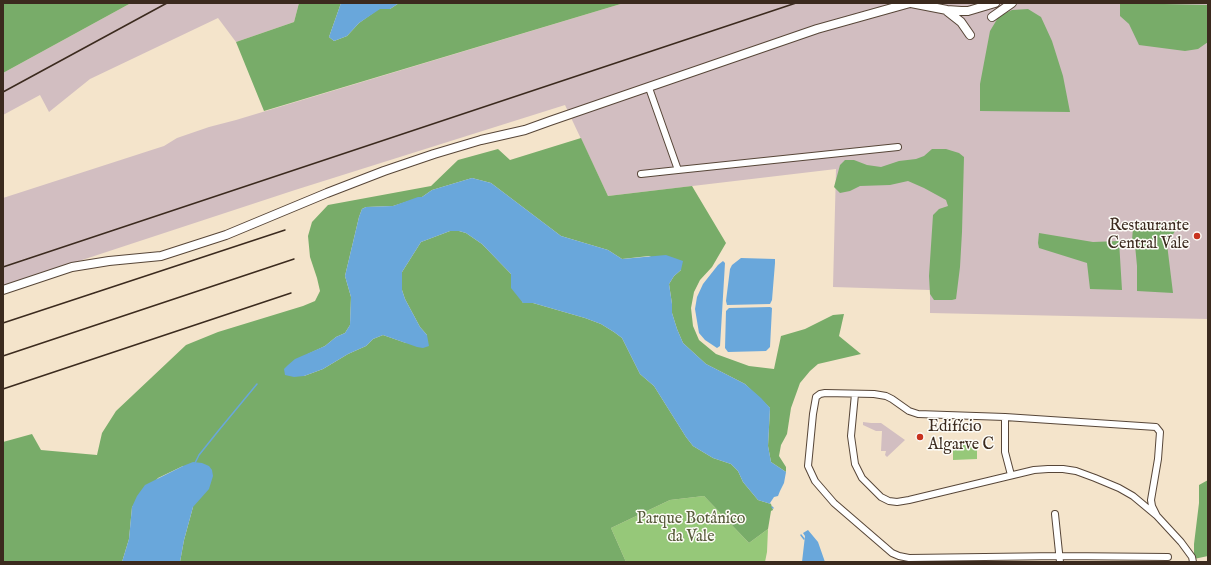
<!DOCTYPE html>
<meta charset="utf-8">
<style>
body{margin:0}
#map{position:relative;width:1211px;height:565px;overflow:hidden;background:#f4e4cb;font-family:"IM FELL English",serif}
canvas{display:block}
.frame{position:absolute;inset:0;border:4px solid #3b2a1e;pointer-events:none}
</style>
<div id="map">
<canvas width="1211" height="565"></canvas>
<div class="frame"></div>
</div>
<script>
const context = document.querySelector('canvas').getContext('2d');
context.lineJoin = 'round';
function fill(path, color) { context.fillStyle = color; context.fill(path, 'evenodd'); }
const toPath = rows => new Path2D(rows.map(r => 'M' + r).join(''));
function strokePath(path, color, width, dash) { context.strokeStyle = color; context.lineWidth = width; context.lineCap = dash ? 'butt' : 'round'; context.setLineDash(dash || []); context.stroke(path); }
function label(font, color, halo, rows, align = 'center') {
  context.font = font + ' "IM FELL English",serif'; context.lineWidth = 3; context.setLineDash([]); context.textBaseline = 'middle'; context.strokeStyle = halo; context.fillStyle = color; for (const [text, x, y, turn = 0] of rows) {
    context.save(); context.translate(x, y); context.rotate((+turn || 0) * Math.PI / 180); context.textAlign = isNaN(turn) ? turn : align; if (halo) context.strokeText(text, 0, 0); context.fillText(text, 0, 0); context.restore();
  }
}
fill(toPath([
 [131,3,299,3,294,22,236,42,218,18,90,79,49,112,40,95,3,115,3,73],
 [624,3,1208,3,1208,319,930,313,930,290,833,287,836,169,608,196,565,105,295,190,3,286,3,198,164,146,177,138,209,127,236,120],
 [863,422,871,423,881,423,905,440,887,457,885,455,886,451,881,451,882,431,876,431,863,425]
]), '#d2bec1');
fill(toPath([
 [953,445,977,445,977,459,953,460],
 [704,496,749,543,768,529,767,552,765,562,626,562,611,528,670,500]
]), '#96c879');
fill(toPath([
 [3,3,131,3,3,73],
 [299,3,341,3,329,37,334,41,347,36,359,23,380,8,390,9,399,3,624,3,264,111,236,42,294,22],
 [1120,3,1208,5,1208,42,1198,49,1185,51,1139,45,1129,24,1120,16],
 [1028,9,1041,17,1052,41,1063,76,1070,112,980,111,980,84,990,31,999,16,1012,10],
 [581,138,608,196,692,186,726,243,712,267,700,280,694,292,691,308,693,326,699,340,716,354,749,366,774,369,781,336,805,329,833,315,844,314,839,336,861,354,818,364,810,371,800,383,791,408,787,434,781,445,779,456,786,467,786,472,771,462,768,446,770,408,745,384,706,364,683,343,677,329,672,313,672,304,669,284,674,276,681,270,649,256,622,259,608,250,561,236,491,183,472,178,432,190,422,197,393,206,366,207,362,209,359,217,345,276,351,297,350,325,345,333,336,337,325,346,308,354,304,376,323,369,348,354,366,346,373,339,383,335,406,343,427,335,420,327,405,299,402,290,402,272,421,242,450,231,459,231,466,233,482,244,511,274,523,303,533,303,585,318,601,324,614,332,622,338,640,374,654,386,686,437,693,446,713,458,731,464,738,471,743,482,758,500,771,504,773,510,771,511,768,529,749,543,704,496,670,500,611,528,626,562,180,562,184,540,193,507,183,466,158,478,132,507,129,539,122,562,3,562,3,442,32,434,41,450,97,455,102,433,116,411,186,345,218,332,303,306,315,301,320,291,317,278,310,257,308,236,312,222,328,205,431,186,458,160,498,149,510,160],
 [932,149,946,149,959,153,964,157,962,232,960,267,956,299,952,300,934,300,930,294,929,276,933,215,939,209,948,206,946,200,924,188,908,181,890,185,860,186,850,191,840,193,834,187,840,165,845,160,854,160,867,165,881,167,899,161,916,159,924,156],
 [1177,220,1180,223,1167,244,1173,293,1137,291,1137,266,1135,245,1132,240,1133,228,1136,226,1146,221,1157,226],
 [1039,233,1093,242,1119,241,1122,290,1090,289,1087,263,1039,248,1038,243],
 [1208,480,1208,556,1194,559,1194,544,1199,503,1199,485]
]), '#78ac69');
fill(toPath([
 [341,3,399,3,390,9,380,9,359,23,347,36,334,41,329,37],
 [472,178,491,183,561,236,608,250,622,259,666,255,683,261,681,270,674,276,669,284,672,304,672,313,677,329,683,343,706,364,745,384,761,398,770,408,768,446,771,462,786,472,784,483,780,491,778,496,774,497,770,503,771,504,758,500,743,482,738,471,731,464,713,458,693,446,686,437,654,386,640,374,622,338,614,332,601,324,585,318,533,303,523,303,511,288,511,274,482,244,466,233,459,231,450,231,421,242,402,272,402,290,405,299,420,327,427,335,429,346,423,348,417,347,383,335,373,339,366,346,348,354,323,369,304,376,294,377,285,375,284,369,288,365,295,359,325,346,336,337,345,333,350,325,351,297,345,276,359,217,362,209,366,207,393,206,418,197,422,197,432,190],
 [741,258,775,259,775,263,772,300,770,304,727,305,726,301,730,269,732,265],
 [723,261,725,263,720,346,717,348,705,340,699,333,695,309,697,297,703,284,718,265],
 [770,307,772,308,770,347,766,351,728,352,725,348,726,311,729,308],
 [193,462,202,463,209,466,212,470,213,476,209,489,193,507,184,540,180,562,122,562,129,539,132,507,137,496,145,485,183,466],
 [808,530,818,542,825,562,802,562,805,536,803,533]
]), '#69a7db');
strokePath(toPath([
 [195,463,199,455,219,430,257,384],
 [772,507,773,508],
 [801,535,804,539]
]), '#69a7db', 1.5);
const minor = toPath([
 [649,88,678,170,898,147],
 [641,174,678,170],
 [855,394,851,436,855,464,862,478,881,497,889,501,897,502,909,500,1034,470,1048,469,1063,469,1076,471,1095,478,1119,488,1133,496,1157,516,1181,542,1192,557,1193,562],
 [1005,417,1005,452,1011,475],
 [1055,514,1060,562],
 [1157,516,1152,506,1151,500,1158,459,1160,432,1156,427,1005,417,918,414,909,411,892,399,886,396,874,394,825,393,820,394,816,397,813,414,808,466,815,481,834,503,892,553,899,556,909,558,1060,556,1168,557]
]);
const tertiary = toPath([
 [911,3,947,10,961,11,968,11,995,3],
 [947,11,961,22,970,35],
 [992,17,1012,3],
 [3,290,72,267,109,261,161,256,226,235,327,193,384,171,434,154,481,140,525,130,550,121,817,29,910,3]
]);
strokePath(minor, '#574638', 8);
strokePath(tertiary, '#574638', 10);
strokePath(minor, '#fff', 6);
strokePath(tertiary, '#fff', 8);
strokePath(toPath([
 [3,92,167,3],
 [3,267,796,3],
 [3,323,285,230],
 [3,356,294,259],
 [3,389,291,293]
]), '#3b2a1e', 1.5);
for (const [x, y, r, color] of [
 [1197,236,4,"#c8321e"],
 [920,437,4,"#c8321e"]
]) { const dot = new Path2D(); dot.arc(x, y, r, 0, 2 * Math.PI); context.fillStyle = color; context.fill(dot); strokePath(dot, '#fdfcf7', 1.5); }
label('16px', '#3b2a1e', '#fdfcf7', [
 ["Restaurante",1189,227],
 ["Central Vale",1189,245],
 ["Edifício",928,428,"left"],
 ["Algarve C",928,446,"left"]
], 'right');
label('16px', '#565939', '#fdfcf7', [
 ["Parque Botânico",691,520],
 ["da Vale",691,538]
]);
</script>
